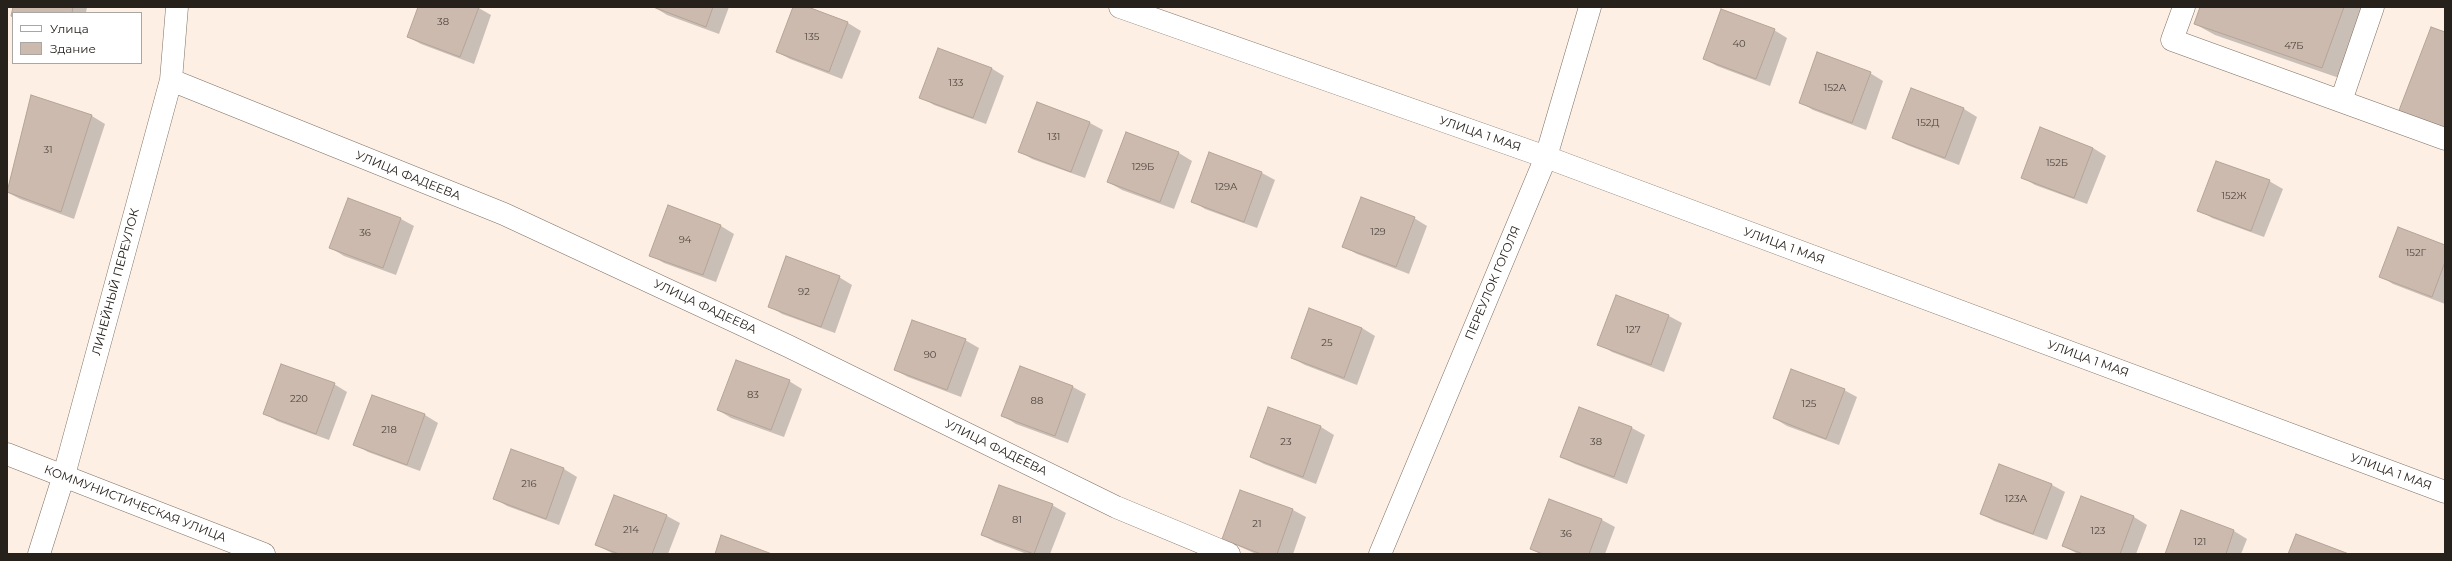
<!DOCTYPE html>
<meta charset="utf-8">
<style>
body{margin:0}
#map{position:relative;width:2452px;height:561px;overflow:hidden;background:#fdefe4;font-family:Montserrat,sans-serif}
canvas{display:block}
.frame{position:absolute;inset:0;border:8px solid #27211c;pointer-events:none}
.legend{position:absolute;left:12px;top:12px;width:130px;height:52px;box-sizing:border-box;background:#fff;border:1px solid #a9a6a4;margin:0;padding:5px 7px;list-style:none;font-size:12px;color:#27211c}
.legend li{display:flex;align-items:center;gap:8px;height:20px}
.legend b{width:20px;border:1px solid #a9a6a4}
</style>
<div id="map">
<canvas width="2452" height="561"></canvas>
<div class="frame"></div>
<ul class="legend">
<li><b style="height:5px;background:#fff"></b>Улица</li>
<li><b style="height:11px;background:#cbbaad"></b>Здание</li>
</ul>
</div>
<script>
const context = document.querySelector('canvas').getContext('2d');
context.lineJoin = 'round';
function fill(path, color) { context.fillStyle = color; context.fill(path, 'evenodd'); }
const toPath = rows => new Path2D(rows.map(r => 'M' + r).join(''));
function strokePath(path, color, width, dash) { context.strokeStyle = color; context.lineWidth = width; context.lineCap = dash ? 'butt' : 'round'; context.setLineDash(dash || []); context.stroke(path); }
function label(font, color, halo, rows, align = 'center') {
  context.font = font + ' Montserrat,sans-serif'; context.lineWidth = 4; context.setLineDash([]); context.textBaseline = 'middle'; context.strokeStyle = halo; context.fillStyle = color; for (const [text, x, y, turn = 0] of rows) {
    context.save(); context.translate(x, y); context.rotate((+turn || 0) * Math.PI / 180); context.textAlign = isNaN(turn) ? turn : align; if (halo) context.strokeText(text, 0, 0); context.fillText(text, 0, 0); context.restore();
  }
}
fill(toPath([
 [14,7,87,7,86,13,13,13,13,17,12,16],
 [419,7,477,7,491,15,474,64,421,44,408,37],
 [654,7,729,7,719,34,667,15],
 [794,7,805,7,848,23,861,31,842,79,790,59,777,52],
 [2201,7,2368,7,2342,79,2215,35,2195,24],
 [1774,30,1787,38,1770,86,1717,66,1704,59],
 [991,68,1004,76,986,124,934,105,921,97],
 [1870,73,1883,81,1866,130,1813,110,1800,102],
 [1912,90,1964,109,1977,117,1959,165,1907,145,1893,138],
 [31,96,92,116,105,124,74,219,20,199,7,192],
 [1038,103,1090,123,1103,130,1085,178,1032,159,1019,151],
 [1127,134,1179,153,1192,161,1174,209,1122,190,1108,182],
 [2093,148,2106,156,2087,204,2035,185,2022,177],
 [1210,153,1262,173,1275,180,1257,228,1205,209,1192,201],
 [2269,181,2283,189,2264,237,2212,218,2199,210],
 [348,199,401,219,414,226,396,275,344,256,331,248],
 [1414,218,1427,226,1409,274,1357,254,1344,247],
 [721,226,734,234,716,282,664,263,650,255],
 [2445,246,2445,304,2393,284,2380,276],
 [839,277,852,285,835,333,782,314,769,306],
 [1310,309,1362,328,1375,336,1357,385,1305,365,1292,358],
 [1669,316,1682,323,1664,372,1612,352,1599,344],
 [965,340,979,348,961,397,908,377,895,370],
 [789,381,802,389,784,437,731,418,718,410],
 [334,384,347,392,329,440,277,421,264,413],
 [1073,387,1086,394,1068,443,1016,424,1003,416],
 [1844,390,1857,397,1839,445,1787,426,1774,418],
 [372,396,425,415,438,423,420,471,368,452,354,444],
 [1269,408,1321,427,1334,435,1316,484,1264,464,1251,457],
 [1632,428,1645,435,1627,484,1575,464,1561,457],
 [512,450,564,469,577,477,559,525,507,506,494,498],
 [2000,465,2052,485,2065,492,2047,540,1994,521,1981,514],
 [1240,491,1293,510,1306,517,1293,554,1256,554,1223,539],
 [2082,497,2134,517,2147,525,2136,554,2078,554,2063,546],
 [1052,505,1066,513,1050,554,1027,554,995,542,982,535],
 [2182,511,2234,531,2247,539,2241,554,2166,554],
 [667,516,680,523,668,554,614,554,596,545],
 [1602,520,1615,527,1605,554,1540,554,1531,549]
]), '#0003');
const building = toPath([
 [13,7,73,7,72,13,13,13,13,17,11,16,13,7],
 [418,7,479,7,460,57,407,37,418,7],
 [653,7,713,7,706,27,653,7],
 [793,7,808,7,848,22,829,72,776,52,793,7],
 [2200,7,2344,7,2322,68,2194,24,2200,7],
 [1721,9,1775,29,1756,79,1703,59,1721,9],
 [2431,27,2445,32,2445,131,2398,113,2431,27],
 [938,48,992,68,973,118,919,98,938,48],
 [1817,52,1871,72,1852,123,1799,103,1817,52],
 [1911,88,1964,108,1945,158,1892,138,1911,88],
 [31,95,92,115,61,212,7,192,31,95],
 [1037,102,1090,122,1071,172,1018,152,1037,102],
 [2040,127,2093,148,2074,198,2021,178,2040,127],
 [1126,132,1179,152,1160,202,1107,182,1126,132],
 [1209,152,1262,172,1244,222,1191,202,1209,152],
 [2216,161,2270,180,2251,231,2197,211,2216,161],
 [1361,197,1415,217,1396,267,1342,247,1361,197],
 [348,198,401,218,383,268,329,248,348,198],
 [668,205,721,225,703,275,649,256,668,205],
 [2398,227,2445,245,2445,262,2432,297,2379,277,2398,227],
 [786,256,840,276,821,327,768,307,786,256],
 [1616,295,1669,315,1651,365,1597,345,1616,295],
 [1309,308,1362,328,1344,378,1291,358,1309,308],
 [912,320,966,339,947,390,894,370,912,320],
 [736,360,790,380,771,430,717,410,736,360],
 [281,364,335,383,316,434,263,414,281,364],
 [1020,366,1073,386,1055,436,1001,416,1020,366],
 [1791,369,1845,389,1826,439,1773,418,1791,369],
 [372,395,425,414,407,465,353,445,372,395],
 [1268,407,1321,426,1303,477,1250,457,1268,407],
 [1579,407,1632,427,1614,477,1560,457,1579,407],
 [511,449,564,468,546,519,493,499,511,449],
 [1999,464,2052,484,2033,534,1980,514,1999,464],
 [999,485,1053,504,1034,554,981,535,999,485],
 [1240,490,1293,509,1277,554,1261,554,1222,539,1240,490],
 [614,495,667,515,652,554,619,554,595,545,614,495],
 [2081,496,2134,516,2120,554,2083,554,2062,546,2081,496],
 [1549,499,1602,519,1589,554,1543,554,1530,549,1549,499],
 [2181,510,2234,530,2226,554,2165,554,2181,510],
 [2296,534,2349,554,2288,554,2296,534],
 [721,535,772,554,715,554,721,535]
]);
fill(building, '#cbbaad');
strokePath(building, '#b4a497', 1);
const minor = toPath([
 [1120,7,1546,157,2445,492],
 [2184,7,2172,40,2445,139],
 [171,80,504,214,788,346,1116,507,1229,554],
 [2341,101,2373,7],
 [7,454,264,554],
 [39,554,64,475,171,80,177,7],
 [1380,554,1546,157,1590,7]
]);
strokePath(minor, '#7f7064', 23);
strokePath(minor, '#fff', 22);
label('10px', '#504740', null, [
 ["38",443,22],
 ["135",812,37],
 ["40",1739,44],
 ["47Б",2294,46],
 ["133",956,83],
 ["152А",1835,88],
 ["152Д",1928,123],
 ["131",1054,137],
 ["31",48,150],
 ["152Б",2057,163],
 ["129Б",1143,167],
 ["129А",1226,187],
 ["152Ж",2234,196],
 ["129",1378,232],
 ["36",365,233],
 ["94",685,240],
 ["152Г",2416,253],
 ["92",804,292],
 ["127",1633,330],
 ["25",1327,343],
 ["90",930,355],
 ["83",753,395],
 ["220",299,399],
 ["88",1037,401],
 ["125",1809,404],
 ["218",389,430],
 ["23",1286,442],
 ["38",1596,442],
 ["216",529,484],
 ["123А",2016,499],
 ["81",1017,520],
 ["21",1257,524],
 ["214",631,530],
 ["123",2098,531],
 ["36",1566,534],
 ["121",2200,542]
]);
label('12px', '#27211c', '#fff', [
 ["УЛИЦА 1 МАЯ",1480,134,19],
 ["УЛИЦА ФАДЕЕВА",408,176,22],
 ["УЛИЦА 1 МАЯ",1784,246,20],
 ["ЛИНЕЙНЫЙ ПЕРЕУЛОК",116,282,-75],
 ["ПЕРЕУЛОК ГОГОЛЯ",1493,283,-67],
 ["УЛИЦА ФАДЕЕВА",705,307,25],
 ["УЛИЦА 1 МАЯ",2088,359,20],
 ["УЛИЦА ФАДЕЕВА",996,448,26],
 ["УЛИЦА 1 МАЯ",2391,472,20],
 ["КОММУНИСТИЧЕСКАЯ УЛИЦА",135,504,21]
]);
</script>
